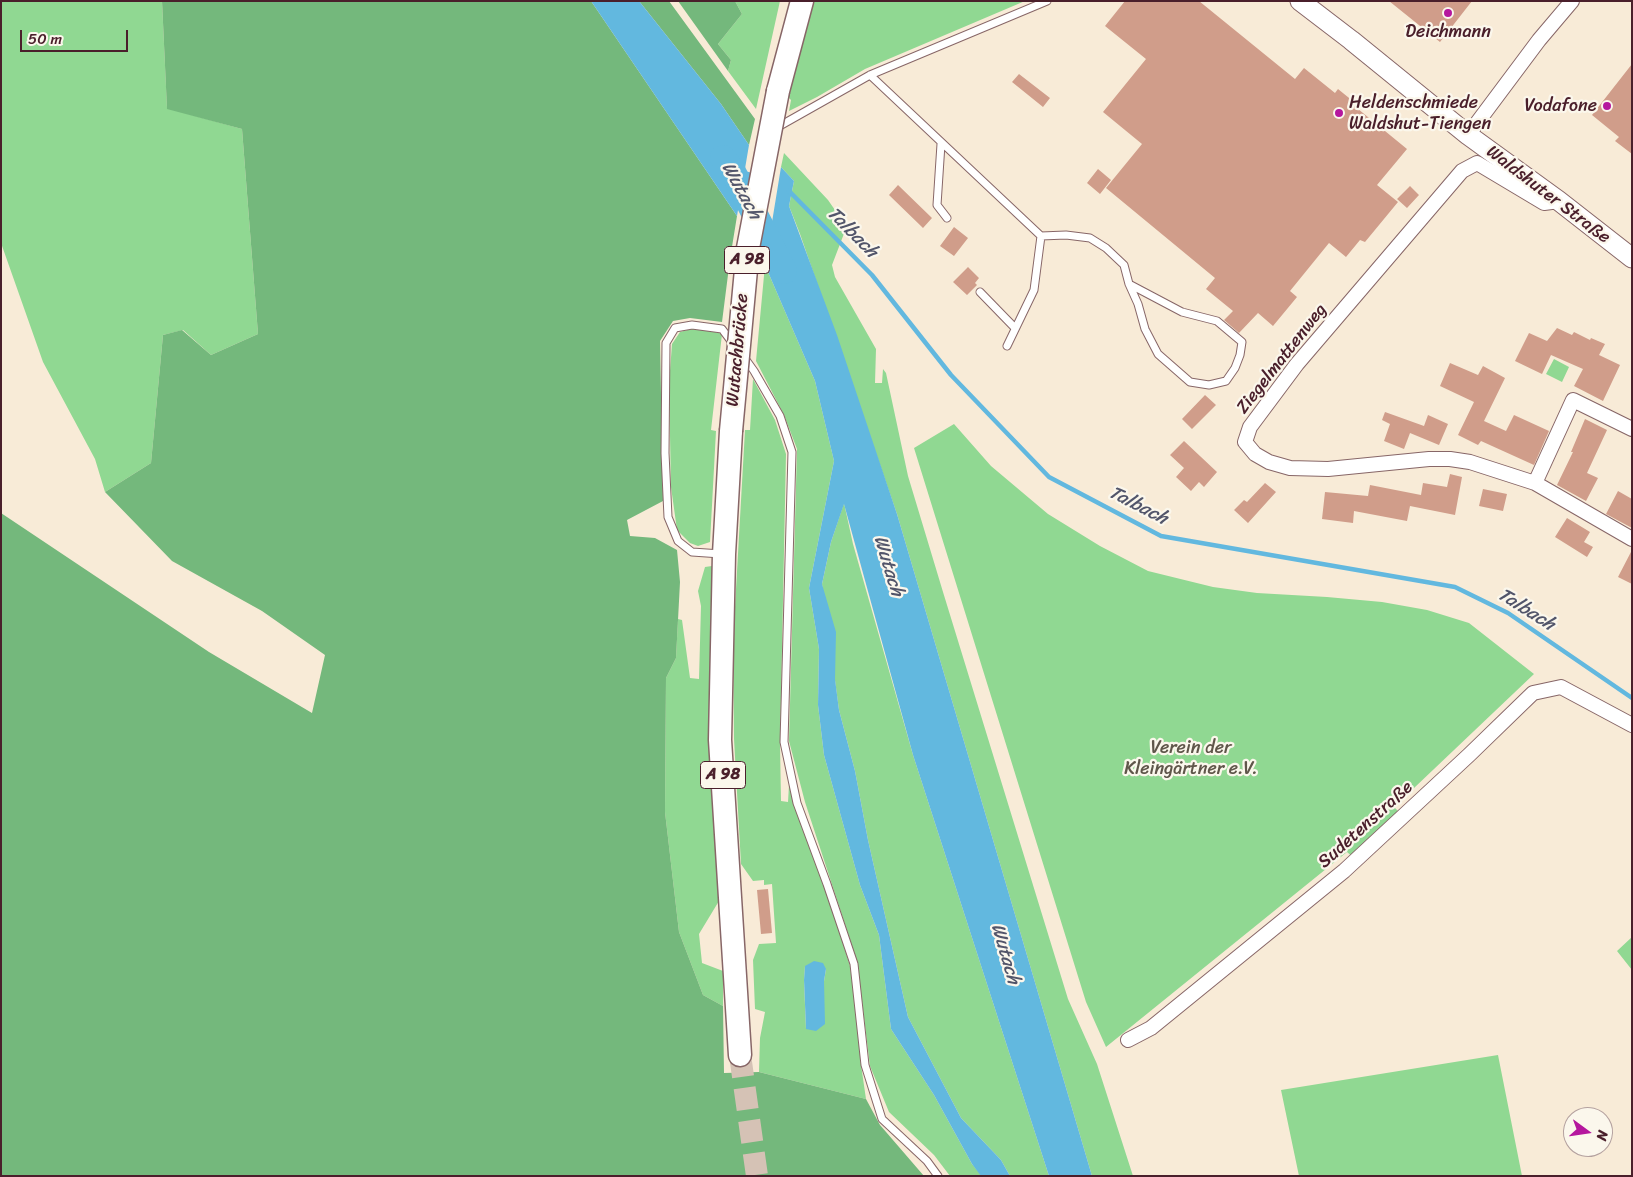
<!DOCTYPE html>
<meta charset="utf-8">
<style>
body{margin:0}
#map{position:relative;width:1633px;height:1177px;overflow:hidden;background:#f8ebd7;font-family:Sriracha,sans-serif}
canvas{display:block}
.frame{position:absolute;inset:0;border:2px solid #4a1f2b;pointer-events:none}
.north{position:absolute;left:1563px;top:1107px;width:50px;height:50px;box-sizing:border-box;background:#fbf7ec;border:1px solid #b4a19f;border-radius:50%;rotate:104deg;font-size:14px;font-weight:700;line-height:20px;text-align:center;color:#4a1f2b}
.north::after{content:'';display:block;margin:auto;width:18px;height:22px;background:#b5179e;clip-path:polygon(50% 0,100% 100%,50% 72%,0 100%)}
.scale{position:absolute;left:20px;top:30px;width:108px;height:22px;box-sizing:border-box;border:2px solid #4a1f2b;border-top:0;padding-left:6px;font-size:15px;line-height:18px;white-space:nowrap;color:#4a1f2b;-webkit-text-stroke:4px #fbf7ec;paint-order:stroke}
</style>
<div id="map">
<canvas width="1633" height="1177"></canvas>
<div class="frame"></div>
<div class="north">N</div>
<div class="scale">50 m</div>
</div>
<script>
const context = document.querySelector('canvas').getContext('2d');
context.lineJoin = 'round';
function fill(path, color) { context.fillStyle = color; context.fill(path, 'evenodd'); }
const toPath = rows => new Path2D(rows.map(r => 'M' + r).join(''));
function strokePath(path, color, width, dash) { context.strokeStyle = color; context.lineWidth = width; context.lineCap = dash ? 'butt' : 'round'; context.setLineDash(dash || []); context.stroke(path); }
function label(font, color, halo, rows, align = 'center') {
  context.font = font + ' Sriracha,sans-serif'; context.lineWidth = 4.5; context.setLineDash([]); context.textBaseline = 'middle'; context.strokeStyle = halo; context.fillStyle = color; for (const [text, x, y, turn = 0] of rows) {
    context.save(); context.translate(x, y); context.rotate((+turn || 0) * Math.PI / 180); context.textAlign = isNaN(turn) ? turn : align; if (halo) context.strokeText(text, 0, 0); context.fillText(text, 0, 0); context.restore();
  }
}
fill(toPath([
 [1,1,162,1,167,108,242,129,258,334,211,355,183,330,163,335,151,463,105,492,95,459,43,362,1,243],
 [735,1,780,1,756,109,728,71,731,60,718,44,742,14],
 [810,1,1025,1,865,69,817,97,789,111,791,100,787,96],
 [784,153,828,200,844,223,845,231,832,265,835,277,876,349,875,383,882,383,883,369,886,373,908,476,943,592,1068,999,1097,1064,1133,1176,1092,1176,897,514,800,234,789,206,794,181,781,167],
 [765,265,815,381,834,461,809,588,819,649,818,705,824,755,860,885,879,935,891,1029,934,1095,972,1164,982,1176,950,1176,934,1155,889,1112,870,1066,857,961,805,802,789,741,797,449,784,415,756,361],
 [691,329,706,329,722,334,711,430,716,431,710,542,698,546,690,543,677,530,671,487,669,384,672,344,680,332],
 [1554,359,1569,367,1562,382,1546,374],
 [753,379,775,420,786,454,780,745,781,801,788,802,789,785,795,805,826,889,850,966,860,1044,860,1058,866,1099,759,1072,760,1038,765,1012,755,1009,753,960,759,944,776,943,772,884,764,885,764,880,753,881,741,864,734,739,733,642,745,430,750,430],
 [805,966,826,969,824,981,806,1029,804,981],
 [954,424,991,466,1048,514,1100,546,1148,571,1213,587,1257,593,1327,597,1382,602,1427,610,1469,623,1534,674,1394,807,1402,815,1355,859,1347,852,1106,1047,1086,1002,914,448],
 [844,503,853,544,913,755,1049,1176,1010,1176,1001,1160,961,1118,908,1017,868,840,855,771,839,710,822,584,831,542],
 [712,566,711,741,722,896,699,934,702,963,723,971,723,1006,703,995,679,932,665,812,666,678,676,658,678,619,682,620,690,678,699,679,701,606,698,591,705,567],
 [1632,937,1632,970,1617,951],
 [1498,1055,1522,1176,1299,1176,1281,1090]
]), '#90d892');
fill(toPath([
 [162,1,591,1,737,216,730,259,722,322,690,318,673,321,660,341,663,501,627,520,630,536,655,538,677,550,680,582,676,658,666,678,665,812,679,932,703,995,723,1006,724,1073,759,1072,866,1099,880,1125,924,1176,1,1176,1,513,209,652,312,713,325,655,262,611,172,561,105,492,151,463,163,335,182,330,211,355,258,334,242,129,167,109],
 [639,1,669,1,755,119,749,145,721,104],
 [678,1,735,1,742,14,718,44,731,60,728,71]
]), '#74b87c');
fill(toPath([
 [591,1,639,1,721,104,749,145,737,216],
 [781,167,794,181,789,206,837,335,897,514,1092,1176,1049,1176,913,755,844,504,831,542,822,584,836,632,835,679,839,710,855,771,868,840,908,1017,961,1118,1001,1160,1010,1176,981,1176,972,1164,934,1095,891,1029,879,935,860,885,824,755,818,705,819,649,809,588,834,461,815,381,765,265],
 [814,961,823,963,826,969,824,981,825,1024,816,1031,806,1029,804,980,805,966]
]), '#62b8df');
strokePath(toPath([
 [739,172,755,176],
 [789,191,872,275,951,375,1049,477,1161,536,1455,587,1508,613,1632,698]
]), '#62b8df', 4.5);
strokePath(toPath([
 [723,158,732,170,784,271]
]), '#62b8df', 26);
fill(toPath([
 [1125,1,1199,1,1295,79,1304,68,1335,93,1338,89,1354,102,1352,104,1407,149,1377,185,1398,202,1365,242,1360,240,1346,257,1329,243,1290,291,1297,297,1273,326,1258,313,1239,333,1224,320,1233,311,1206,289,1215,278,1106,188,1142,144,1103,112,1146,59,1105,26],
 [1389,1,1472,1,1440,42],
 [1632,64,1632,154,1615,141,1619,137,1592,115],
 [1019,74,1050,98,1043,107,1012,82],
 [1098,169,1111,180,1100,194,1087,183],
 [898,185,932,218,923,228,889,195],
 [1410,186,1419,195,1407,208,1397,199],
 [954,227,968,238,954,256,940,246],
 [968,267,979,278,975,283,977,285,967,295,953,282],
 [1557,328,1572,335,1574,332,1590,340,1591,338,1605,344,1599,355,1620,365,1603,401,1574,386,1583,369,1551,355,1542,374,1515,361,1529,333,1547,341],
 [1450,363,1478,375,1483,366,1505,378,1484,421,1506,431,1514,415,1549,431,1534,465,1481,441,1478,445,1458,435,1474,402,1440,386],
 [1205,395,1216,405,1192,429,1182,419],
 [1385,412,1424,426,1428,415,1448,424,1439,445,1410,433,1404,449,1384,441,1390,424,1382,420],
 [1585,419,1607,430,1587,473,1598,478,1586,501,1557,485,1573,452,1571,452],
 [1184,441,1217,472,1204,487,1199,482,1191,491,1176,477,1184,468,1170,455],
 [1450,474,1462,477,1455,515,1410,506,1407,521,1354,511,1353,523,1322,519,1325,492,1368,496,1370,485,1421,495,1423,483,1447,487],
 [1265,483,1276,492,1248,523,1234,510,1244,500,1247,502],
 [1483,489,1507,494,1503,511,1479,506],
 [1618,491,1632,499,1632,528,1606,514],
 [1567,518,1590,532,1584,542,1593,547,1587,557,1555,537],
 [1632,550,1632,584,1618,577],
 [768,889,772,933,761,934,757,890]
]), '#d09d8a');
strokePath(toPath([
 [740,1055,757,1176]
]), '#d5c2b5', 22, [22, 11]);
const service = toPath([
 [870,75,1041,236,1034,290,1007,346],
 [776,128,870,75,1047,1],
 [941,144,937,205,947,218],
 [1041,236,1066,235,1090,238,1106,248,1124,265,1129,284,1138,304,1145,329,1158,354,1190,382,1209,385,1226,381,1235,368,1240,355,1242,342,1217,321,1182,312,1129,284],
 [980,292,1015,328],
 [744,357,754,371,780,416,792,452,784,742,797,803,827,884,854,964,865,1065,882,1119,927,1161,938,1176],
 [721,554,692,552,678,541,668,517,665,453,666,343,675,328,692,325,722,329,734,345]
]);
const minor = toPath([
 [1468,135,1539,40,1572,1],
 [1559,201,1544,203,1477,163,1462,171,1297,364,1250,427,1245,442,1255,454,1269,462,1290,468,1328,469,1429,459,1450,459,1470,462,1535,483,1632,539],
 [1535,483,1573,400,1632,429],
 [1128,1040,1151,1028,1344,871,1469,755,1533,693,1561,687,1632,725]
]);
const secondary = toPath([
 [1300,1,1351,40,1468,135,1559,201,1632,258]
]);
const trunk = toPath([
 [778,91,802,1],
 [731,431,724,554,720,740,740,1055]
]);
strokePath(service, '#876667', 9);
strokePath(minor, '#876667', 16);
strokePath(secondary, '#876667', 21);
strokePath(trunk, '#876667', 25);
strokePath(service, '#fff', 7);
strokePath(minor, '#fff', 14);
strokePath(secondary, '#fff', 19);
strokePath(trunk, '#fff', 22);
const trunkBridge = toPath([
 [731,431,748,248,778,91]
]);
strokePath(trunkBridge, '#876667', 25, []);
strokePath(trunkBridge, '#fff', 22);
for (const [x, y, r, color] of [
 [1448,13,5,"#b5179e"],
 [1607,106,5,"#b5179e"],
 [1339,113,5,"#b5179e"]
]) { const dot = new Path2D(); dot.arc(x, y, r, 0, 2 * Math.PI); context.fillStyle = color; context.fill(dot); strokePath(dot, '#fbf7ec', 2); }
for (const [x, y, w] of [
 [747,260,45],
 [723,775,45]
]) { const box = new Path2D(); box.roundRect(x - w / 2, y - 13.5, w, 27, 4); context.fillStyle = '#fbf7ec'; context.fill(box); strokePath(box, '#4a1f2b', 1); }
label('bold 16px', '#4a1f2b', null, [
 ["A 98",747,260],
 ["A 98",723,775]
]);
label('18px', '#4a1f2b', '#fbf7ec', [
 ["Deichmann",1448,32],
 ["Heldenschmiede",1349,103,"left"],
 ["Waldshut-Tiengen",1349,124,"left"],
 ["Vodafone",1597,106,"right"]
]);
label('18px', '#4a1f2b', '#fbf7ec', [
 ["Waldshuter Straße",1548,195,37],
 ["Wutachbrücke",738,350,-85],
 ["Ziegelmattenweg",1282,359,-52],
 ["Sudetenstraße",1366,825,-42]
]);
label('18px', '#5f564a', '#fbf7ec', [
 ["Verein der",1191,748],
 ["Kleingärtner e.V.",1191,769]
]);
label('italic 19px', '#52556a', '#fbf7ec', [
 ["Wutach",741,191,61],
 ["Talbach",852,233,45],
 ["Talbach",1138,506,27],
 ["Wutach",888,566,73],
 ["Talbach",1526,610,32],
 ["Wutach",1005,954,74]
]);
</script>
